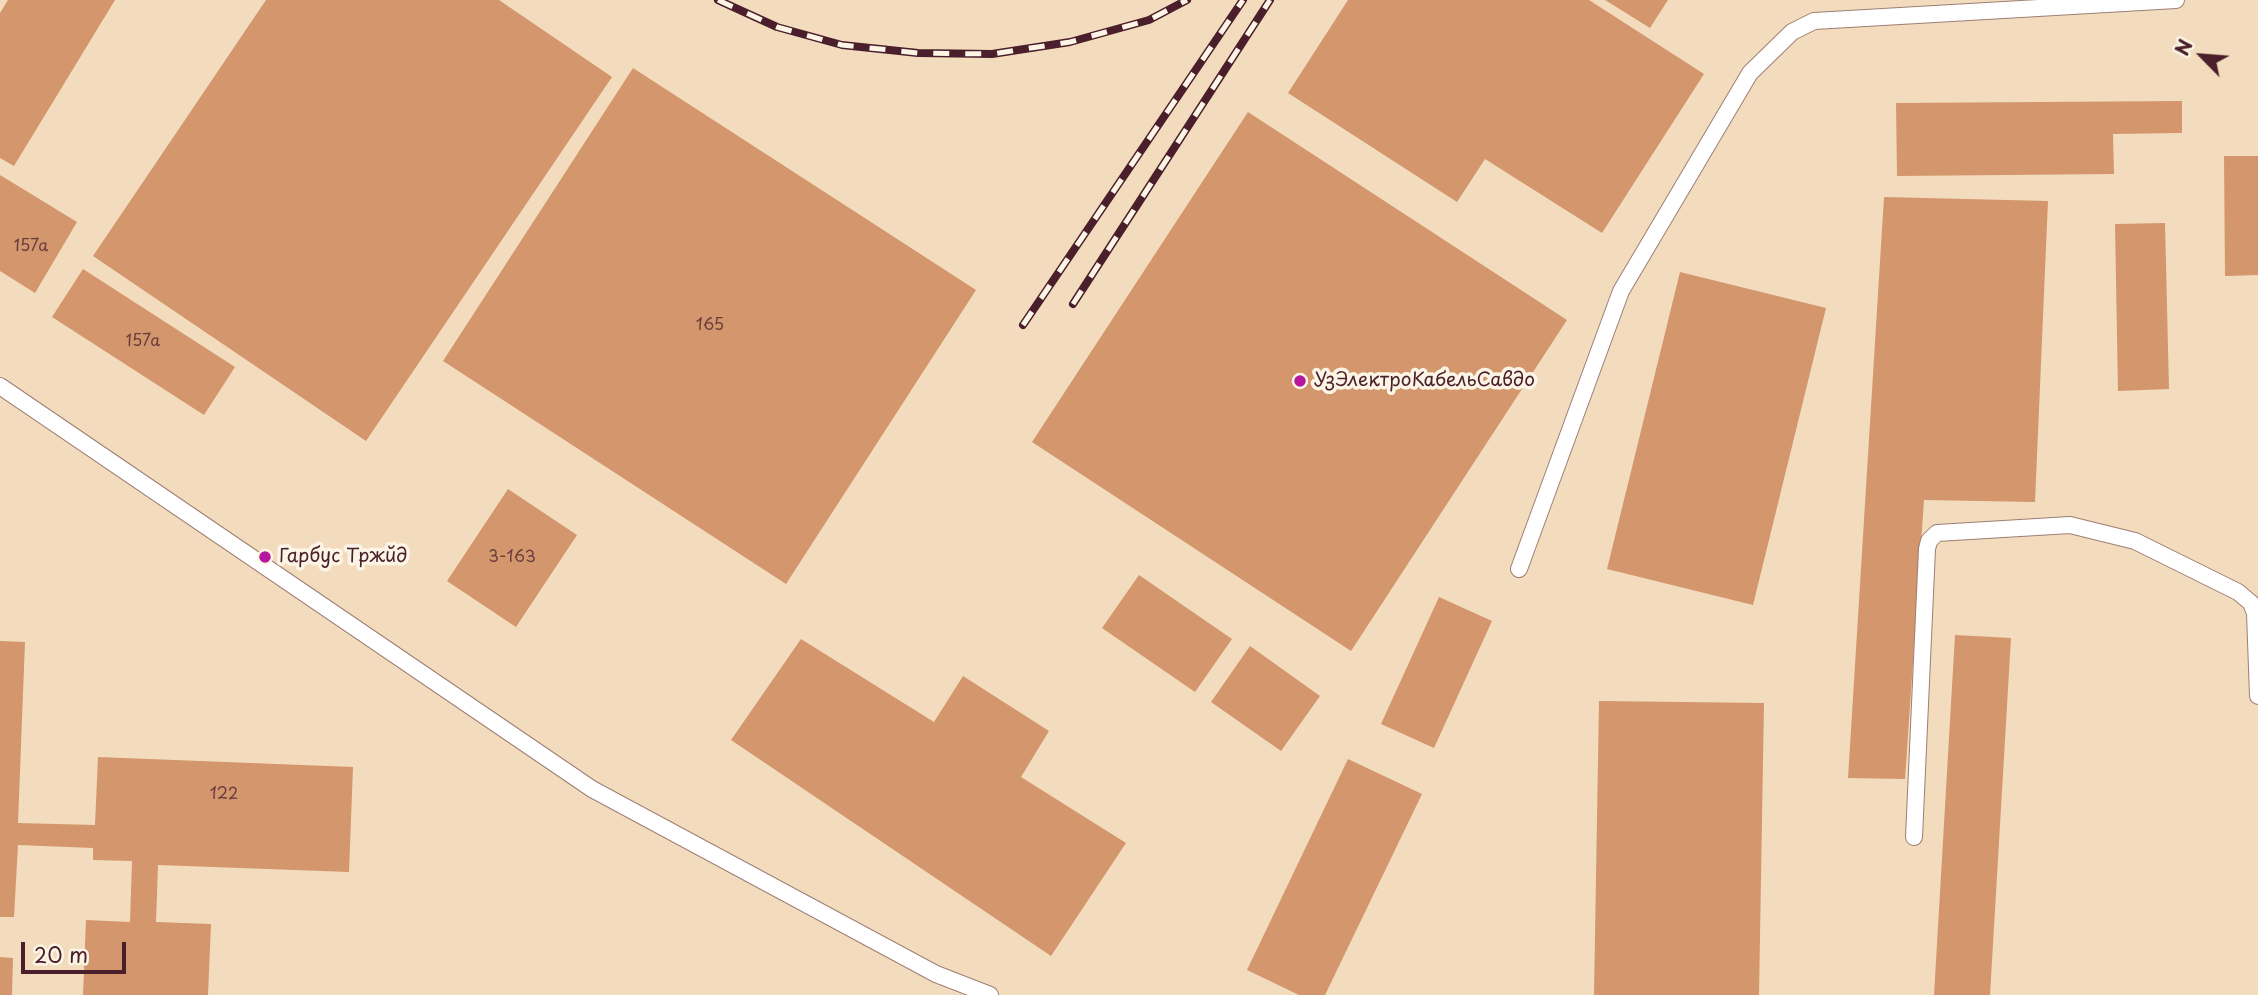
<!DOCTYPE html>
<meta charset="utf-8">
<style>
body{margin:0}
#map{position:relative;width:2258px;height:995px;overflow:hidden;background:#f3dcbd;font-family:"Playpen Sans",sans-serif}
canvas{display:block}
.north{position:absolute;left:2167px;top:21px;width:70px;height:70px;-webkit-text-stroke:5px #fcf5e5;paint-order:stroke;rotate:295deg;font-size:19px;font-weight:700;line-height:28px;text-align:center;color:#4a1f2b}
.north::after{content:'';display:block;margin:auto;width:24px;height:32px;background:#4a1f2b;clip-path:polygon(50% 0,100% 100%,50% 72%,0 100%)}
.scale{position:absolute;left:21px;top:942px;width:105px;height:32px;box-sizing:border-box;border:4px solid #4a1f2b;border-top:0;padding-left:9px;font-size:21px;line-height:24px;white-space:nowrap;color:#4a1f2b;-webkit-text-stroke:5px #fcf5e5;paint-order:stroke}
</style>
<div id="map">
<canvas width="2258" height="995"></canvas>
<div class="north">N</div>
<div class="scale">20 m</div>
</div>
<script>
const context = document.querySelector('canvas').getContext('2d');
context.lineJoin = 'round';
function fill(path, color) { context.fillStyle = color; context.fill(path, 'evenodd'); }
const toPath = rows => new Path2D(rows.map(r => 'M' + r).join(''));
function strokePath(path, color, width, dash) { context.strokeStyle = color; context.lineWidth = width; context.lineCap = dash ? 'butt' : 'round'; context.setLineDash(dash || []); context.stroke(path); }
function label(font, color, halo, rows, align = 'center') {
  context.font = font + ' "Playpen Sans",sans-serif'; context.lineWidth = 7; context.setLineDash([]); context.textBaseline = 'middle'; context.strokeStyle = halo; context.fillStyle = color; for (const [text, x, y, turn = 0] of rows) {
    context.save(); context.translate(x, y); context.rotate((+turn || 0) * Math.PI / 180); context.textAlign = isNaN(turn) ? turn : align; if (halo) context.strokeText(text, 0, 0); context.fillText(text, 0, 0); context.restore();
  }
}
fill(toPath([
 [8,0,115,0,14,166,0,158,0,13],
 [266,0,499,0,612,77,366,441,93,256],
 [1348,0,1589,0,1704,74,1602,233,1485,159,1457,202,1288,93],
 [1605,0,1668,0,1650,28],
 [633,68,976,290,786,584,443,361],
 [2182,101,2182,133,2113,134,2114,174,1897,176,1896,103],
 [1248,112,1567,320,1351,651,1032,442],
 [2224,156,2258,156,2258,275,2225,276],
 [0,175,77,222,35,293,0,271],
 [1884,197,2048,201,2035,502,1924,500,1905,779,1848,778],
 [2165,223,2169,389,2118,391,2115,224],
 [83,269,235,367,204,415,52,317],
 [1680,272,1826,308,1753,605,1607,569],
 [508,489,577,535,516,627,447,581],
 [1139,575,1232,639,1195,692,1102,628],
 [1439,597,1492,621,1434,748,1381,724],
 [1955,635,2011,638,1990,995,1934,995],
 [801,639,934,722,963,676,1049,731,1021,777,1126,843,1051,956,731,740],
 [0,641,25,642,18,823,95,825,98,757,353,767,349,872,158,865,156,922,211,924,208,995,83,995,86,920,130,922,132,861,93,860,93,848,18,845,14,917,0,917],
 [1250,646,1320,696,1281,751,1211,702],
 [1599,701,1764,703,1759,995,1594,995],
 [1348,759,1422,794,1325,995,1299,995,1247,970],
 [0,957,13,958,12,995,0,995]
]), '#d3966d');
const service = toPath([
 [0,386,592,789,936,974,990,995],
 [1519,569,1621,291,1750,73,1792,32,1814,21,2176,0],
 [1914,837,1927,549,1929,541,1937,533,2070,525,2135,541,2238,592,2251,603,2255,613,2258,696]
]);
strokePath(service, '#9e7e74', 18);
strokePath(service, '#fff', 16);
const rail = toPath([
 [718,0,777,27,842,45,918,53,992,54,1070,42,1149,20,1187,0],
 [1073,304,1270,0],
 [1023,325,1243,0]
]);
strokePath(rail, '#4a1f2b', 8);
strokePath(rail, '#fcf5e5', 5, [16]);
for (const [x, y, r, color] of [
 [1300,381,7,"#b5179e"],
 [265,557,7,"#b5179e"]
]) { const dot = new Path2D(); dot.arc(x, y, r, 0, 2 * Math.PI); context.fillStyle = color; context.fill(dot); strokePath(dot, '#fcf5e5', 2.5); }
label('16px', '#6c3d3c', null, [
 ["157a",31,247],
 ["165",710,326],
 ["157a",143,342],
 ["3-163",512,558],
 ["122",224,795]
]);
label('19px', '#4a1f2b', '#fcf5e5', [
 ["УзЭлектроКабельСавдо",1314,381],
 ["Гарбус Тржйд",279,557]
], 'left');
</script>
